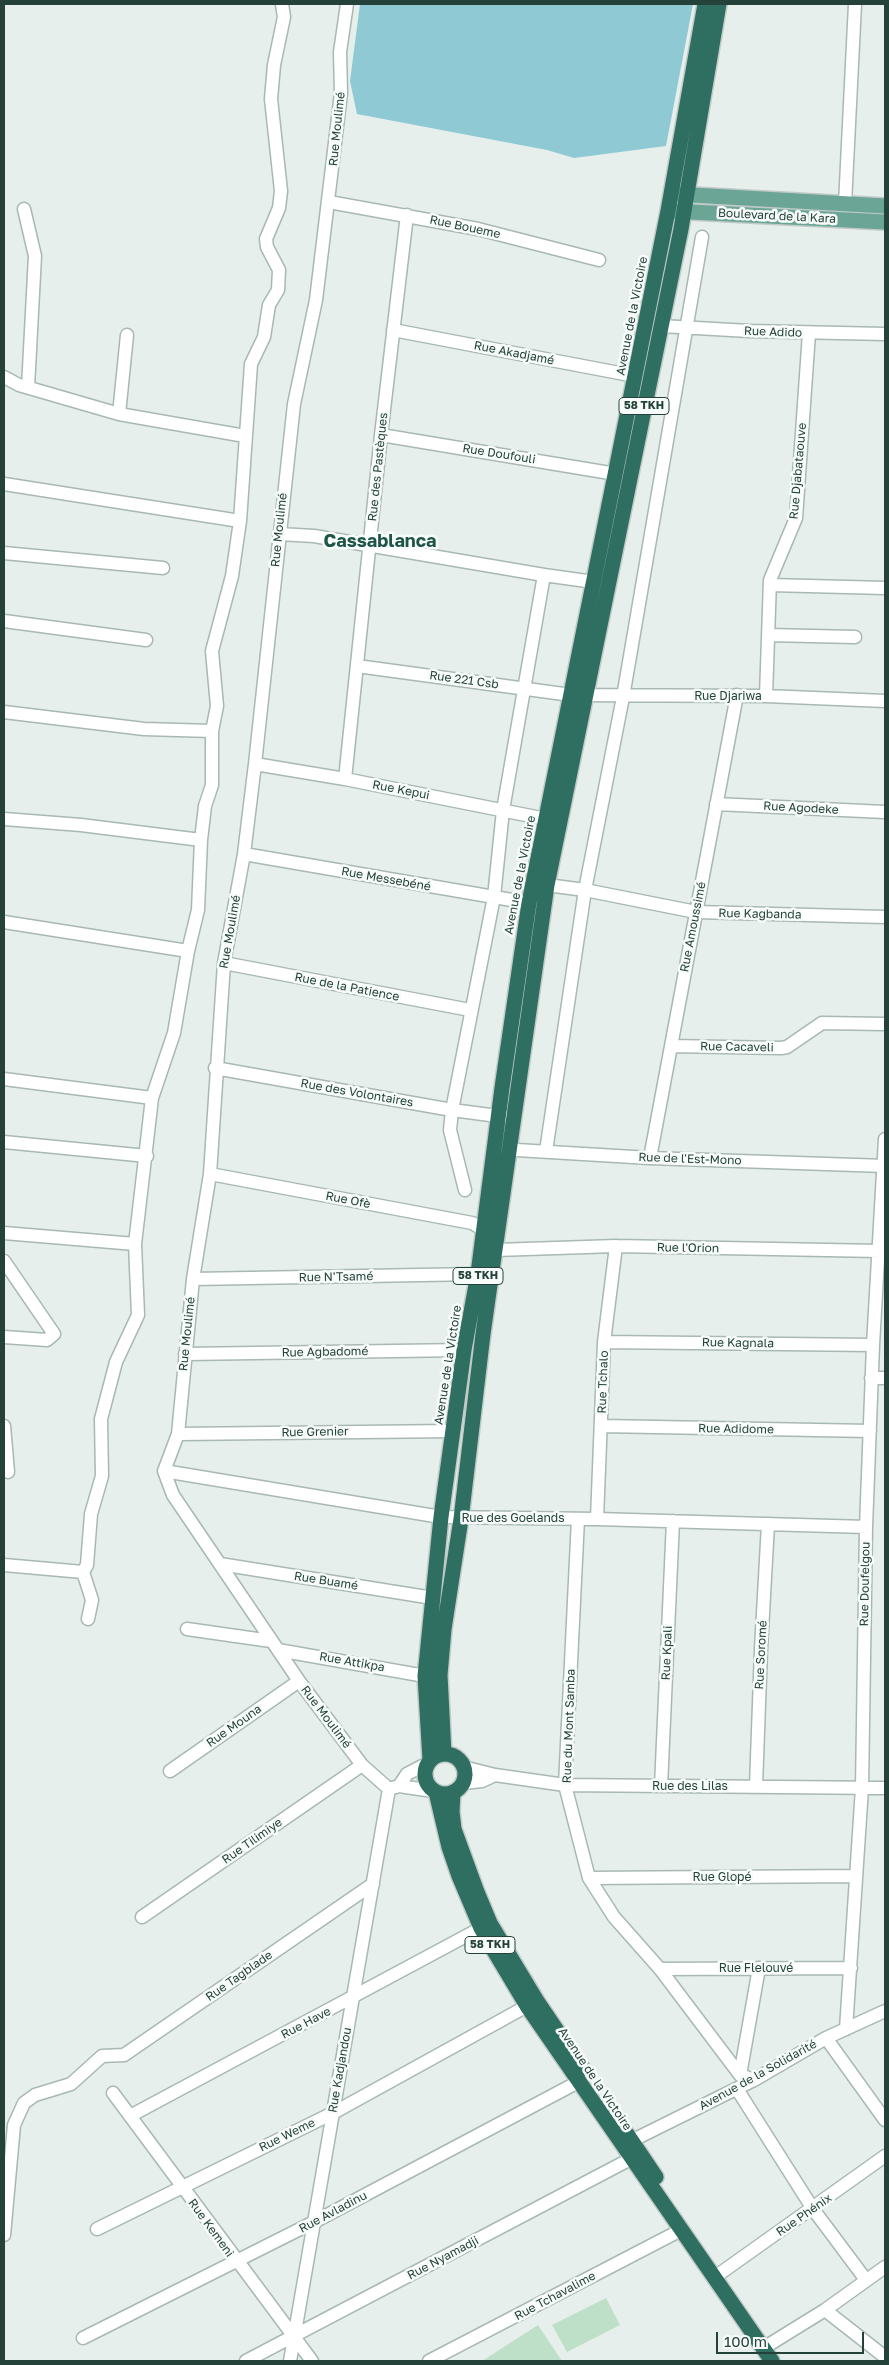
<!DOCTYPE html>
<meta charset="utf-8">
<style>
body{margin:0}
#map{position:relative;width:889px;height:2365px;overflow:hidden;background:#e6efeb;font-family:"Golos Text",sans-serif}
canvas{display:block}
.frame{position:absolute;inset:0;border:5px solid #24423a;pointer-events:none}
.scale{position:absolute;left:716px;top:2332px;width:148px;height:22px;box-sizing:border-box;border:2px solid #24423a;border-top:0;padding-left:6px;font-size:15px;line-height:18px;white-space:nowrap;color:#24423a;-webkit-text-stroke:4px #f7fbf9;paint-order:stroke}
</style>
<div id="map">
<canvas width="889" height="2365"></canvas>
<div class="frame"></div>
<div class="scale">100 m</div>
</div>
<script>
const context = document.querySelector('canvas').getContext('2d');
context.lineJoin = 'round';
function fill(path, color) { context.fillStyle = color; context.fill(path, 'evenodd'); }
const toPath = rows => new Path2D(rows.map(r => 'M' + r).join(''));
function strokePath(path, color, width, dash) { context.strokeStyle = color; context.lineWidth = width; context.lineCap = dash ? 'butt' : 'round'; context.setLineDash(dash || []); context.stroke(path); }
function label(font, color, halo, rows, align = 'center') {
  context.font = font + ' "Golos Text",sans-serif'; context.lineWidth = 5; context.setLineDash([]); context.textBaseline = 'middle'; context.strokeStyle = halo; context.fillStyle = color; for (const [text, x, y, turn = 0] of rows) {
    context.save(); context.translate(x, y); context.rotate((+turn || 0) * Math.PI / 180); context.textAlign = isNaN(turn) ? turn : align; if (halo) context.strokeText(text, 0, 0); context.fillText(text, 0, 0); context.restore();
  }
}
fill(toPath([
 [606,2298,620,2325,567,2352,552,2325],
 [538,2325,562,2361,482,2361]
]), '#bfe0c8');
fill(toPath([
 [360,4,693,4,666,146,574,158,547,150,357,114,350,81]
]), '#8ec9d4');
const minor = toPath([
 [347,4,340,52,341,93,316,300,294,404,255,764,244,854,224,963,210,1174,193,1279,178,1434,164,1471,173,1495,299,1681,362,1765,389,1789],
 [329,202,478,229,599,260],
 [845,204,855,4],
 [24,209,35,256,28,387],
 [661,326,749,331,885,334],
 [393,330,635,376],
 [4,377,19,385,119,414,245,436],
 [119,414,127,335],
 [381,435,616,474],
 [4,484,240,521],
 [279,534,314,536,544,575,594,582],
 [4,553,163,568],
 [770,585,885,588],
 [4,621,146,640],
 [768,635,855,637],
 [357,666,571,695,766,696,885,701],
 [766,696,770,580,796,518,809,333],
 [4,712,144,729,212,731],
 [255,764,345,779,546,819],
 [345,779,381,435,407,215],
 [716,804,885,812],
 [4,819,81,825,201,840],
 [244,854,529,903],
 [547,885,585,890,696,912,885,917],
 [4,922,188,951],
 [224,963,470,1010],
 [671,1046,781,1048,787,1047,822,1023,885,1024],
 [215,1068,452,1110,513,1118],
 [4,1079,152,1098],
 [4,1142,147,1156],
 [500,1149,650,1158,885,1166],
 [546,1151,585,890,623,697,702,237],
 [650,1158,737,695],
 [210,1174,472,1223,484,1230],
 [465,1190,450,1130,452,1110,494,897,503,810,544,575],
 [4,1233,135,1244],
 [496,1250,616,1246,879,1251],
 [4,1261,54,1334,47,1340,4,1337],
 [193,1279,478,1274],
 [604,1342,873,1345],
 [185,1354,464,1350],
 [871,1378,885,1378],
 [4,1426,8,1472],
 [602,1426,870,1431],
 [178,1434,453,1431],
 [164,1471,441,1517,597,1519,866,1527],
 [578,1519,565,1785,589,1878,614,1917,660,1969,740,2075,754,2080],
 [597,1519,604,1342,616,1246],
 [220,1564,433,1598],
 [4,1565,83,1572,87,1565,91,1514,102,1476,101,1419,116,1362,138,1315,135,1244,152,1098,174,1033,188,951,198,910,201,840,205,806,212,785,212,731,217,706,212,651,232,576,240,521,251,364,264,337,269,305,278,290,279,270,267,247,266,239,279,208,281,191,271,99,274,65,284,17,282,4],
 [83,1572,92,1600,88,1619],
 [187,1629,271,1641],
 [278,1650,425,1676],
 [463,1767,495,1775,565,1785,885,1788],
 [170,1771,299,1681],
 [463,1783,482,1781,495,1775],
 [399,1786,407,1774,428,1763],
 [661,1786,673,1521],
 [756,1786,761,1649,768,1524],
 [389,1789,399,1786,433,1791],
 [589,1878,856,1876],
 [142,1917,362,1765],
 [660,1969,851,1968],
 [846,2029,862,1788,866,1527,873,1345,885,1139],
 [826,2038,885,2120],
 [740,2075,759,1968],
 [737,2089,813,2209,866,2280],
 [113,2093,312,2361],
 [130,2116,481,1928],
 [623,2145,754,2080,826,2038,885,2011],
 [97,2229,333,2113,527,2006],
 [4,2235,14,2125,24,2103,35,2095,71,2084,102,2056,124,2055,373,1884],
 [722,2272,885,2156],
 [825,2310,885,2357],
 [83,2338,314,2222,580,2081],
 [770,2344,825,2310,885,2267],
 [246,2361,640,2154],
 [290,2361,389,1789],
 [429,2361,681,2230]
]);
const major = toPath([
 [675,194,885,206],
 [672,211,885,222]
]);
const highway = toPath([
 [444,1754,440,1675,444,1629,461,1519,483,1334,547,885,681,229,719,4],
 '425 1774a20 20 0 1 1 40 0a20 20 0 1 1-40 0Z',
 [430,1760,425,1676,441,1517,464,1350,478,1274,502,1088,529,903,668,211,705,4],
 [436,1792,449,1847,459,1876,481,1928,493,1949,527,2006,772,2361],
 [453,1792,452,1812,454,1829,477,1892,490,1923,537,2001,583,2069],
 [627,2134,656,2177]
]);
strokePath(minor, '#a8b8b2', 15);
strokePath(major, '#c2cac8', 18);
strokePath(highway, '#c2cac8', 18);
strokePath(minor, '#fff', 12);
strokePath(major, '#6aa596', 15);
strokePath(highway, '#2f6f62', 15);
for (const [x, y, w] of [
 [644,406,50],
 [478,1276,50],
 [490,1945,50]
]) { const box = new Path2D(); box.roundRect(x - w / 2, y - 8.5, w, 17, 4); context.fillStyle = '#f7fbf9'; context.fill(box); strokePath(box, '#24423a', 1); }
label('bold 11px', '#24423a', null, [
 ["58 TKH",644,406],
 ["58 TKH",478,1276],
 ["58 TKH",490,1945]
]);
label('12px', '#24423a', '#f7fbf9', [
 ["Rue Moulimé",337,129,-84],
 ["Boulevard de la Kara",777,216,3],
 ["Rue Boueme",465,227,12],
 ["Avenue de la Victoire",632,316,-79],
 ["Rue Adido",773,332,2],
 ["Rue Akadjamé",514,353,11],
 ["Rue Doufouli",499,454,9],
 ["Rue des Pastèques",378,467,-84],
 ["Rue Djabataouve",798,471,-85],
 ["Rue Moulimé",279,530,-84],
 ["Rue 221 Csb",464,680,8],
 ["Rue Djariwa",728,696],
 ["Rue Kepui",401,790,11],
 ["Rue Agodeke",801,808,3],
 ["Avenue de la Victoire",520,875,-79],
 ["Rue Messebéné",386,879,10],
 ["Rue Kagbanda",760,914,1],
 ["Rue Amoussimé",693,927,-79],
 ["Rue Moulimé",230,932,-80],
 ["Rue de la Patience",347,987,11],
 ["Rue Cacaveli",737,1047,1],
 ["Rue des Volontaires",357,1093,10],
 ["Rue de l'Est-Mono",690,1159,2],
 ["Rue Ofè",348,1200,11],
 ["Rue l'Orion",688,1248,1],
 ["Rue N'Tsamé",336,1277,-1],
 ["Rue Moulimé",187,1334,-84],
 ["Rue Kagnala",738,1343,1],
 ["Rue Agbadomé",325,1352,-1],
 ["Avenue de la Victoire",448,1365,-81],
 ["Rue Tchalo",603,1382,-88],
 ["Rue Adidome",736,1429,1],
 ["Rue Grenier",315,1432,-1],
 ["Rue des Goelands",513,1518],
 ["Rue Buamé",326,1581,9],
 ["Rue Doufelgou",865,1584,-89],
 ["Rue Kpali",667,1653,-88],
 ["Rue Soromé",761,1655,-87],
 ["Rue Attikpa",352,1662,10],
 ["Rue Moulimé",326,1717,53],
 ["Rue Mouna",234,1726,-35],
 ["Rue du Mont Samba",569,1726,-88],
 ["Rue des Lilas",690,1786],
 ["Rue Tilimiye",252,1841,-35],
 ["Rue Glopé",722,1877],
 ["Rue Flelouvé",756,1968],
 ["Rue Tagblade",239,1976,-35],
 ["Rue Have",306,2023,-28],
 ["Rue Kadjandou",340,2070,-80],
 ["Avenue de la Solidarité",758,2075,-29],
 ["Avenue de la Victoire",595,2079,56],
 ["Rue Weme",287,2135,-26],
 ["Rue Avladinu",333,2212,-28],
 ["Rue Phénix",804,2215,-35],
 ["Rue Kemeni",211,2228,54],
 ["Rue Nyamadji",443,2258,-28],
 ["Rue Tchavalime",555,2296,-28]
]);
label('bold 18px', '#1f5548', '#f7fbf9', [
 ["Cassablanca",380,541]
]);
</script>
